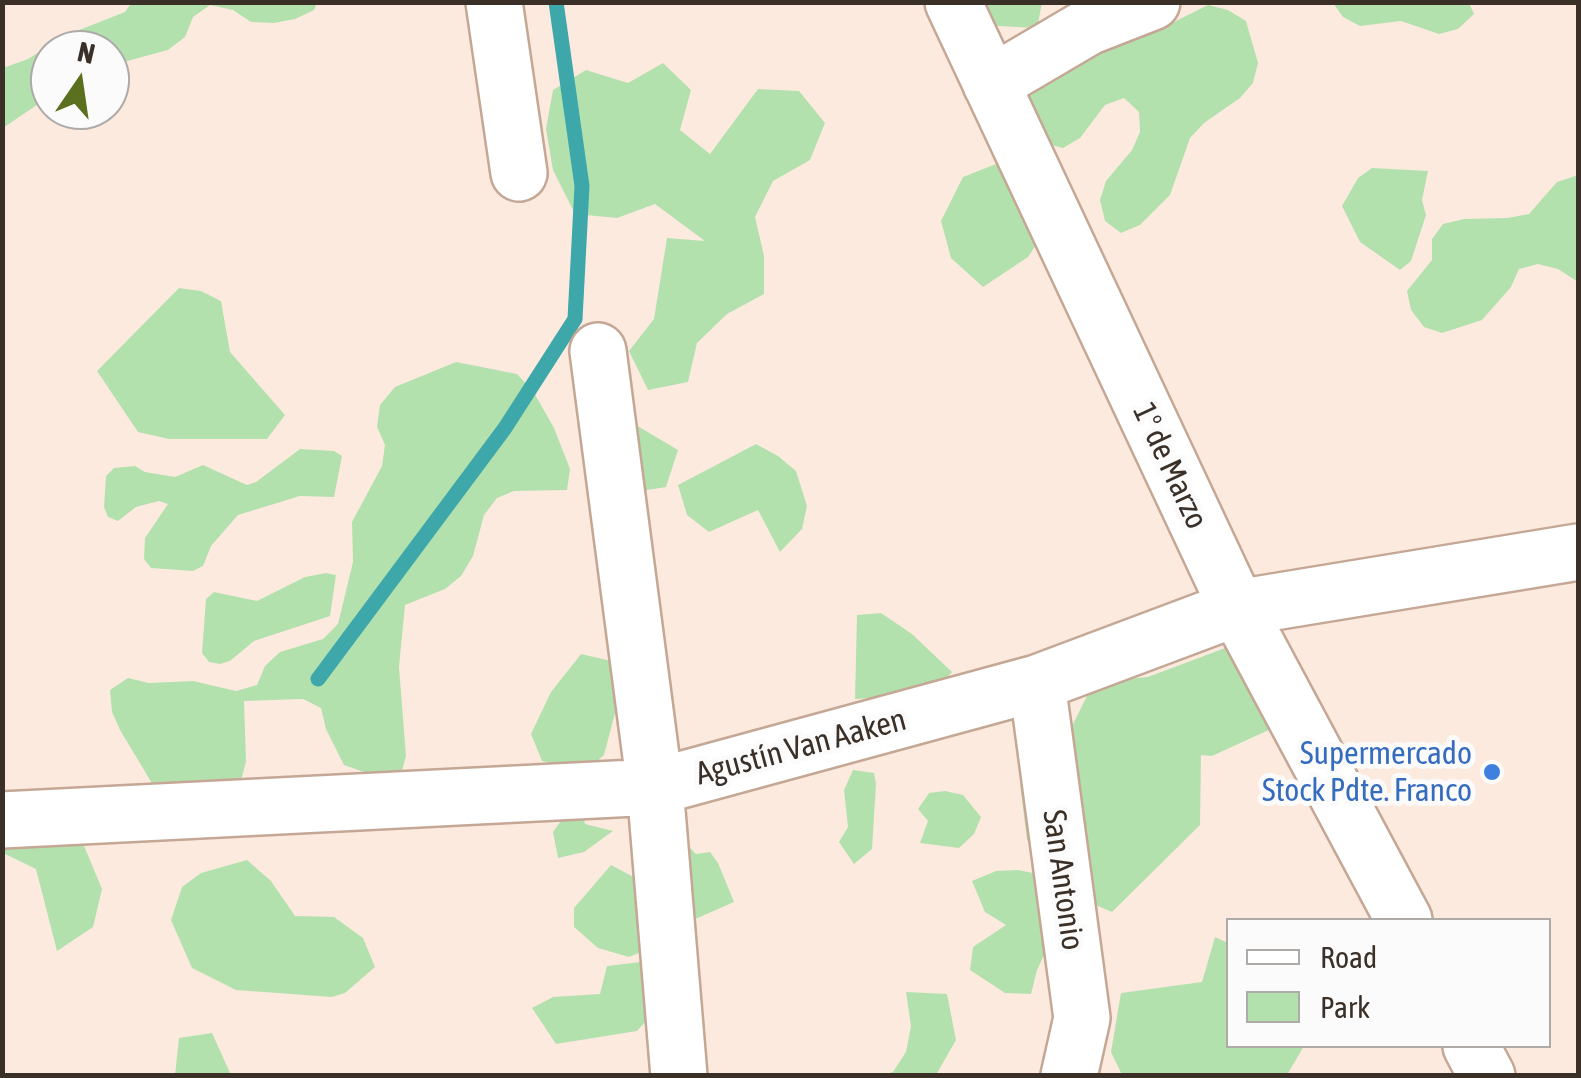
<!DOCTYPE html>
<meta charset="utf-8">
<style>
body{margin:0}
#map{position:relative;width:1581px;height:1078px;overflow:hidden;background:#fdeade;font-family:"Asap Condensed",sans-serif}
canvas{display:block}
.frame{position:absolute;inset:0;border:5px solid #3b3028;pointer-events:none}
.legend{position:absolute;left:1226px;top:918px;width:325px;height:130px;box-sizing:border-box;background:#fbfbfb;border:2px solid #aeaaa7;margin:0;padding:12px 18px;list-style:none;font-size:30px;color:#3b3028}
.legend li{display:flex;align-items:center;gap:20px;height:50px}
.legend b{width:50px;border:2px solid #aeaaa7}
.north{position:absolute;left:30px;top:30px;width:100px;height:100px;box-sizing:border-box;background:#fbfbfb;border:2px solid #aeaaa7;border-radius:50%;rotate:13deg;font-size:28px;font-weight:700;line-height:40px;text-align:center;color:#3b3028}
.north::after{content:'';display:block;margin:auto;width:35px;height:45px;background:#5b701f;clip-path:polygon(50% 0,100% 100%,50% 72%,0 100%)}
</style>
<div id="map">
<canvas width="1581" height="1078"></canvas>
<div class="frame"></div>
<ul class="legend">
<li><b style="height:12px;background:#fff"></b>Road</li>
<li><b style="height:28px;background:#b3e1ae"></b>Park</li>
</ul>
<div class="north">N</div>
</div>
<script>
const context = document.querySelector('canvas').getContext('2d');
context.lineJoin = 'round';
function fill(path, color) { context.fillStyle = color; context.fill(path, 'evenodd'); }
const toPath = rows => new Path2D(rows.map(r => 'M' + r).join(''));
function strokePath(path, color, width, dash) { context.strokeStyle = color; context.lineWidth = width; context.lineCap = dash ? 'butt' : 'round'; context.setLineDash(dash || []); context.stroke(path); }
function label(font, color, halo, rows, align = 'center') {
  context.font = font + ' "Asap Condensed",sans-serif'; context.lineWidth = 10; context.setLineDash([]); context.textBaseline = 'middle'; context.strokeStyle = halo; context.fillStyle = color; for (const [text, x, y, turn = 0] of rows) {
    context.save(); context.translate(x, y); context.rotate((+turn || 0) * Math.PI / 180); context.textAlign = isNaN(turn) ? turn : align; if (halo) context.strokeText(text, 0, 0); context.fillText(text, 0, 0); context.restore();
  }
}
fill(toPath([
 [132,2,317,2,317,3,314,10,295,19,274,23,251,22,233,10,210,5,193,17,185,37,168,50,127,61,110,72,110,50,50,50,50,96,3,128,3,68,28,59,64,36,125,12],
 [970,3,1042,3,1037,28,1127,37,1150,34,1208,5,1228,10,1246,21,1258,63,1253,83,1240,98,1204,123,1190,138,1170,195,1140,225,1121,233,1105,221,1100,200,1106,181,1132,150,1140,132,1139,112,1124,98,1105,105,1080,138,1063,148,1043,143,1009,48,1023,33,1035,28,981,25],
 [1333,3,1469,3,1474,14,1458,29,1439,34,1401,21,1360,26,1343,17],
 [663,63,691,90,680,130,710,154,758,89,799,91,825,123,810,160,773,181,755,217,764,256,764,294,727,314,697,343,688,382,648,390,629,351,654,319,667,238,705,241,655,204,617,218,575,214,553,170,546,129,553,90,586,70,628,83],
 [996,164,1012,175,1048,227,1028,257,983,287,951,258,941,221,963,177],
 [1372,168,1428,171,1422,200,1426,215,1411,261,1400,270,1360,242,1342,206,1358,178],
 [1578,175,1578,282,1558,269,1538,264,1519,269,1511,287,1482,320,1442,333,1424,327,1411,310,1407,291,1432,260,1432,239,1443,224,1464,219,1507,218,1529,214,1557,182],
 [179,288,201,291,221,301,230,352,285,415,267,439,169,439,138,432,97,371],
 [456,362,517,374,533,391,554,428,570,469,567,490,514,491,497,498,484,515,473,556,461,576,445,589,405,605,399,667,406,756,401,774,381,778,344,765,326,729,321,708,303,699,244,701,246,761,241,781,162,800,120,730,112,712,110,690,128,678,149,683,193,681,236,691,257,685,265,666,280,652,323,639,338,624,353,562,352,522,382,466,385,445,377,427,380,405,395,387],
 [629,421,678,450,666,487,615,495],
 [756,444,778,456,796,471,807,506,802,529,780,552,758,510,709,532,687,515,678,485],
 [300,449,334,451,342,456,334,497,300,496,238,515,211,546,203,566,193,571,151,568,144,559,145,538,168,504,159,501,136,507,118,521,108,517,104,507,106,476,114,468,135,466,145,472,175,477,203,465,247,485,256,482],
 [326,573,336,575,330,616,254,641,230,661,220,664,209,662,202,653,206,599,214,592,257,601,305,577],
 [881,613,912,634,952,672,931,695,855,699,857,615],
 [1225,648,1245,677,1271,729,1212,756,1201,755,1200,825,1112,912,1079,898,1054,866,1027,840,1020,783,1068,744,1070,730,1094,682,1148,677],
 [581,654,616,662,619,698,604,755,586,771,542,761,531,734,551,692],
 [853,770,874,773,876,784,872,849,854,864,839,842,848,827,844,790],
 [945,791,963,795,981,817,974,834,959,848,920,843,928,821,918,809,929,793],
 [2,794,72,817,102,889,93,927,57,951,36,869,3,853],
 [570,808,582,810,585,824,613,831,584,852,558,858,553,832],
 [688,846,696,854,710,852,718,863,734,902,693,920,670,861],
 [247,860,271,881,295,916,334,917,363,938,375,967,345,993,332,997,236,990,192,968,171,920,182,887,201,873],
 [611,865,641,881,646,950,629,957,598,948,574,927,574,908],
 [1018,870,1033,873,1047,949,1037,970,1031,994,1005,993,970,970,973,947,1006,925,985,912,972,881,996,871],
 [1215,937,1228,943,1228,1046,1304,1046,1287,1075,1122,1075,1111,1052,1121,993,1202,982],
 [641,962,668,997,637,1031,556,1044,532,1008,553,997,600,994,607,966],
 [906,992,947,994,956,1040,936,1075,882,1075,893,1072,906,1052,911,1026],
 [212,1033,231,1075,175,1075,179,1038]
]), '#b3e1ae');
strokePath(toPath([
 [318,679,505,428,575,319,582,186,556,2]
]), '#3da7aa', 15);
const minor = toPath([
 [494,2,519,173],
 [953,2,1237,608,1404,920],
 [991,84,1088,27,1152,2],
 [598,351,655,787,679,1076],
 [1037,683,1082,1018,1069,1076],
 [2,820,655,787,1037,683,1237,608,1578,552],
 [1471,1046,1487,1076]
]);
strokePath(minor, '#c4a794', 60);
strokePath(minor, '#fff', 55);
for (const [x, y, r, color] of [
 [1492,772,10,"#3f7fe0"]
]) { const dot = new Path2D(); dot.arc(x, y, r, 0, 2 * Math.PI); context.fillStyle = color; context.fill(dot); strokePath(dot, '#fbfbfb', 4); }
label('32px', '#3b3028', '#fbfbfb', [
 ["1° de Marzo",1170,466,65],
 ["Agustín Van Aaken",801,747,-15],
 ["San Antonio",1063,880,82]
]);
label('32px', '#366cbe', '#fbfbfb', [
 ["Supermercado",1472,754],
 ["Stock Pdte. Franco",1472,791]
], 'right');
</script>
